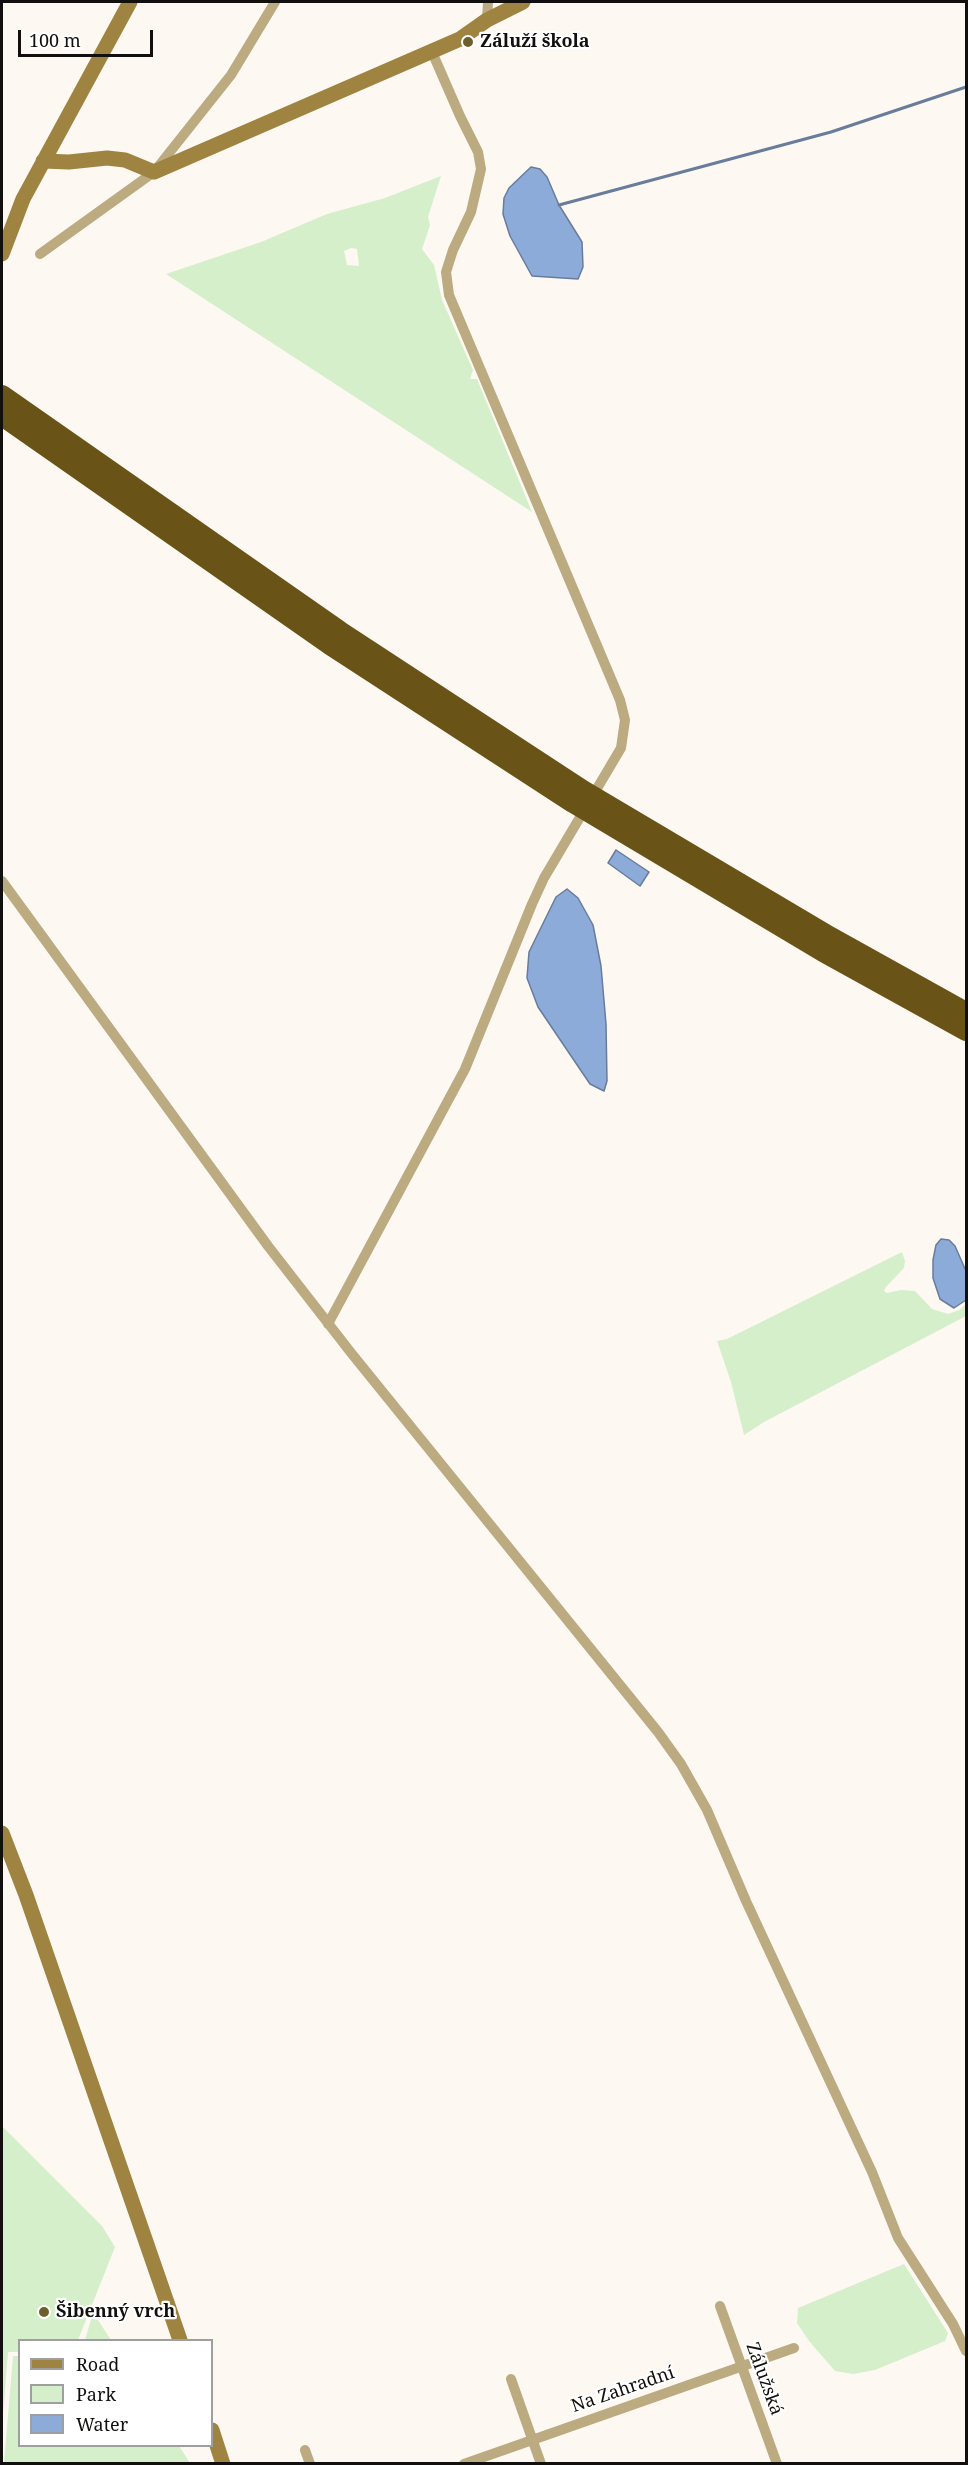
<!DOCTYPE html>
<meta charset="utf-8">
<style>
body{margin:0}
#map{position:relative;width:968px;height:2465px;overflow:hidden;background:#fdf8f2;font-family:"Noto Serif",serif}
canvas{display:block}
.frame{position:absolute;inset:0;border:3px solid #11100e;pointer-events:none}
.legend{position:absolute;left:18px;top:2339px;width:195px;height:108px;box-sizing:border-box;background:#fff;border:2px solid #a09f9f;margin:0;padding:8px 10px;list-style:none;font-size:18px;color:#11100e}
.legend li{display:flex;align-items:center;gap:12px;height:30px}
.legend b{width:30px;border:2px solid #a09f9f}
.scale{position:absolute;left:18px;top:30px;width:135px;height:27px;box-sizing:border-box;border:3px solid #11100e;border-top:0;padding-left:8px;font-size:18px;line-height:21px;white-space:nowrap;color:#11100e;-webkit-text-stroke:4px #fff;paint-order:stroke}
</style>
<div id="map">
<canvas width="968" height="2465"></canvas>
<div class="frame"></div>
<ul class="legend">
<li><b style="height:8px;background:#9f8341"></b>Road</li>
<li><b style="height:16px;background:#d5efcb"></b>Park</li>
<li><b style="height:16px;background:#8dabd9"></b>Water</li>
</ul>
<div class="scale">100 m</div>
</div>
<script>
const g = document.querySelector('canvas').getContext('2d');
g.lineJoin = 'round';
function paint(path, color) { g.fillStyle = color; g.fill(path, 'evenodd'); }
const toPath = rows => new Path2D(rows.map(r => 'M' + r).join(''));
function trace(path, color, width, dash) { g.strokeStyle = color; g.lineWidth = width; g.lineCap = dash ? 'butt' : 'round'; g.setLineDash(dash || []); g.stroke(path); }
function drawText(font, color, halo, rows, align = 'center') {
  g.font = font + ' "Noto Serif",serif'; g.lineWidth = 4.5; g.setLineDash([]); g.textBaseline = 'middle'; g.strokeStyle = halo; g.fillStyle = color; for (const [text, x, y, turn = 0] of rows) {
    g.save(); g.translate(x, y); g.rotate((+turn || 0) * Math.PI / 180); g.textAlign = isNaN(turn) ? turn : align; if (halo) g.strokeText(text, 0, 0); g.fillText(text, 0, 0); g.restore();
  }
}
const green = toPath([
 [441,176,428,217,430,225,422,249,434,265,442,300,473,370,470,379,477,379,532,512,166,274,261,242,327,214,385,198],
 [351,248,357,249,359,266,347,265,344,251],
 [902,1252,905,1261,904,1268,885,1288,884,1291,887,1293,901,1290,915,1291,932,1309,948,1314,959,1310,966,1304,966,1316,764,1422,744,1435,731,1382,717,1341,727,1339],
 [2,2126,102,2226,115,2247,78,2340,20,2340,19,2352,8,2352,2,2427],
 [904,2264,948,2333,945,2341,875,2370,853,2374,835,2371,809,2341,797,2323,798,2308],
 [92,2316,96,2317,111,2340,85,2340],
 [13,2356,19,2356,20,2446,179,2446,190,2463,4,2463]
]);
const water = toPath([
 [531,167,540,169,547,177,559,205,582,242,583,267,578,279,532,276,510,236,503,214,504,198,509,188,531,167],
 [616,850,649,872,640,886,608,863,616,850],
 [567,889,578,898,593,925,601,966,606,1024,607,1081,604,1091,590,1084,538,1007,527,978,529,952,556,897,567,889],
 [941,1239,949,1240,955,1246,966,1271,966,1300,954,1308,940,1299,933,1278,933,1260,936,1245,941,1239]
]);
const stream = toPath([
 [559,205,831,132,966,87]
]);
const street = toPath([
 [487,20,488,2],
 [40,254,154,172,231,75,275,2],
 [2,881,268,1246,352,1354,658,1732,681,1764,707,1810,746,1901,872,2172,898,2238,953,2324,966,2351],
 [328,1324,465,1069,532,904,544,878,621,748,625,720,620,700,449,295,446,272,453,250,471,212,481,169,478,152,460,116,432,52],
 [720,2306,777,2464],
 [511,2379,541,2464],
 [305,2450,310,2464],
 [464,2464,794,2348]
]);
const secondary = toPath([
 [43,161,69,162,107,158,125,160,154,172,460,39,487,20,523,2],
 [2,254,23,199,130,2],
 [2,1833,26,1895,180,2340],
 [212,2430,223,2464]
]);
const highway = toPath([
 [2,395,340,631,583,790,831,937,966,1012],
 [2,416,330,645,573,803,823,952,966,1031]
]);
const markers = [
 [468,42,6,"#6d5f2c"],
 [44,2312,6,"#6d5f2c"]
];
const poiNames = [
 ["Záluží škola",480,42],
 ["Šibenný vrch",56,2312]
];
const streetNames = [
 ["Zálužská",764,2379,70],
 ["Na Zahradní",623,2390,-19]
];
paint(green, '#d5efcb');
paint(water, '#8dabd9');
trace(water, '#687c9c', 1.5);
trace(stream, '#687c9c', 3);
trace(street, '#bcaa80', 10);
trace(secondary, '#9f8341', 15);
trace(highway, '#695317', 20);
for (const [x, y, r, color] of markers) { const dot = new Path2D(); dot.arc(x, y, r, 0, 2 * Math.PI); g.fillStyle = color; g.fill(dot); trace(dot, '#fff', 2); }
drawText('bold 18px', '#11100e', '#fff', poiNames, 'left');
drawText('18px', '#11100e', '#fff', streetNames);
</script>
